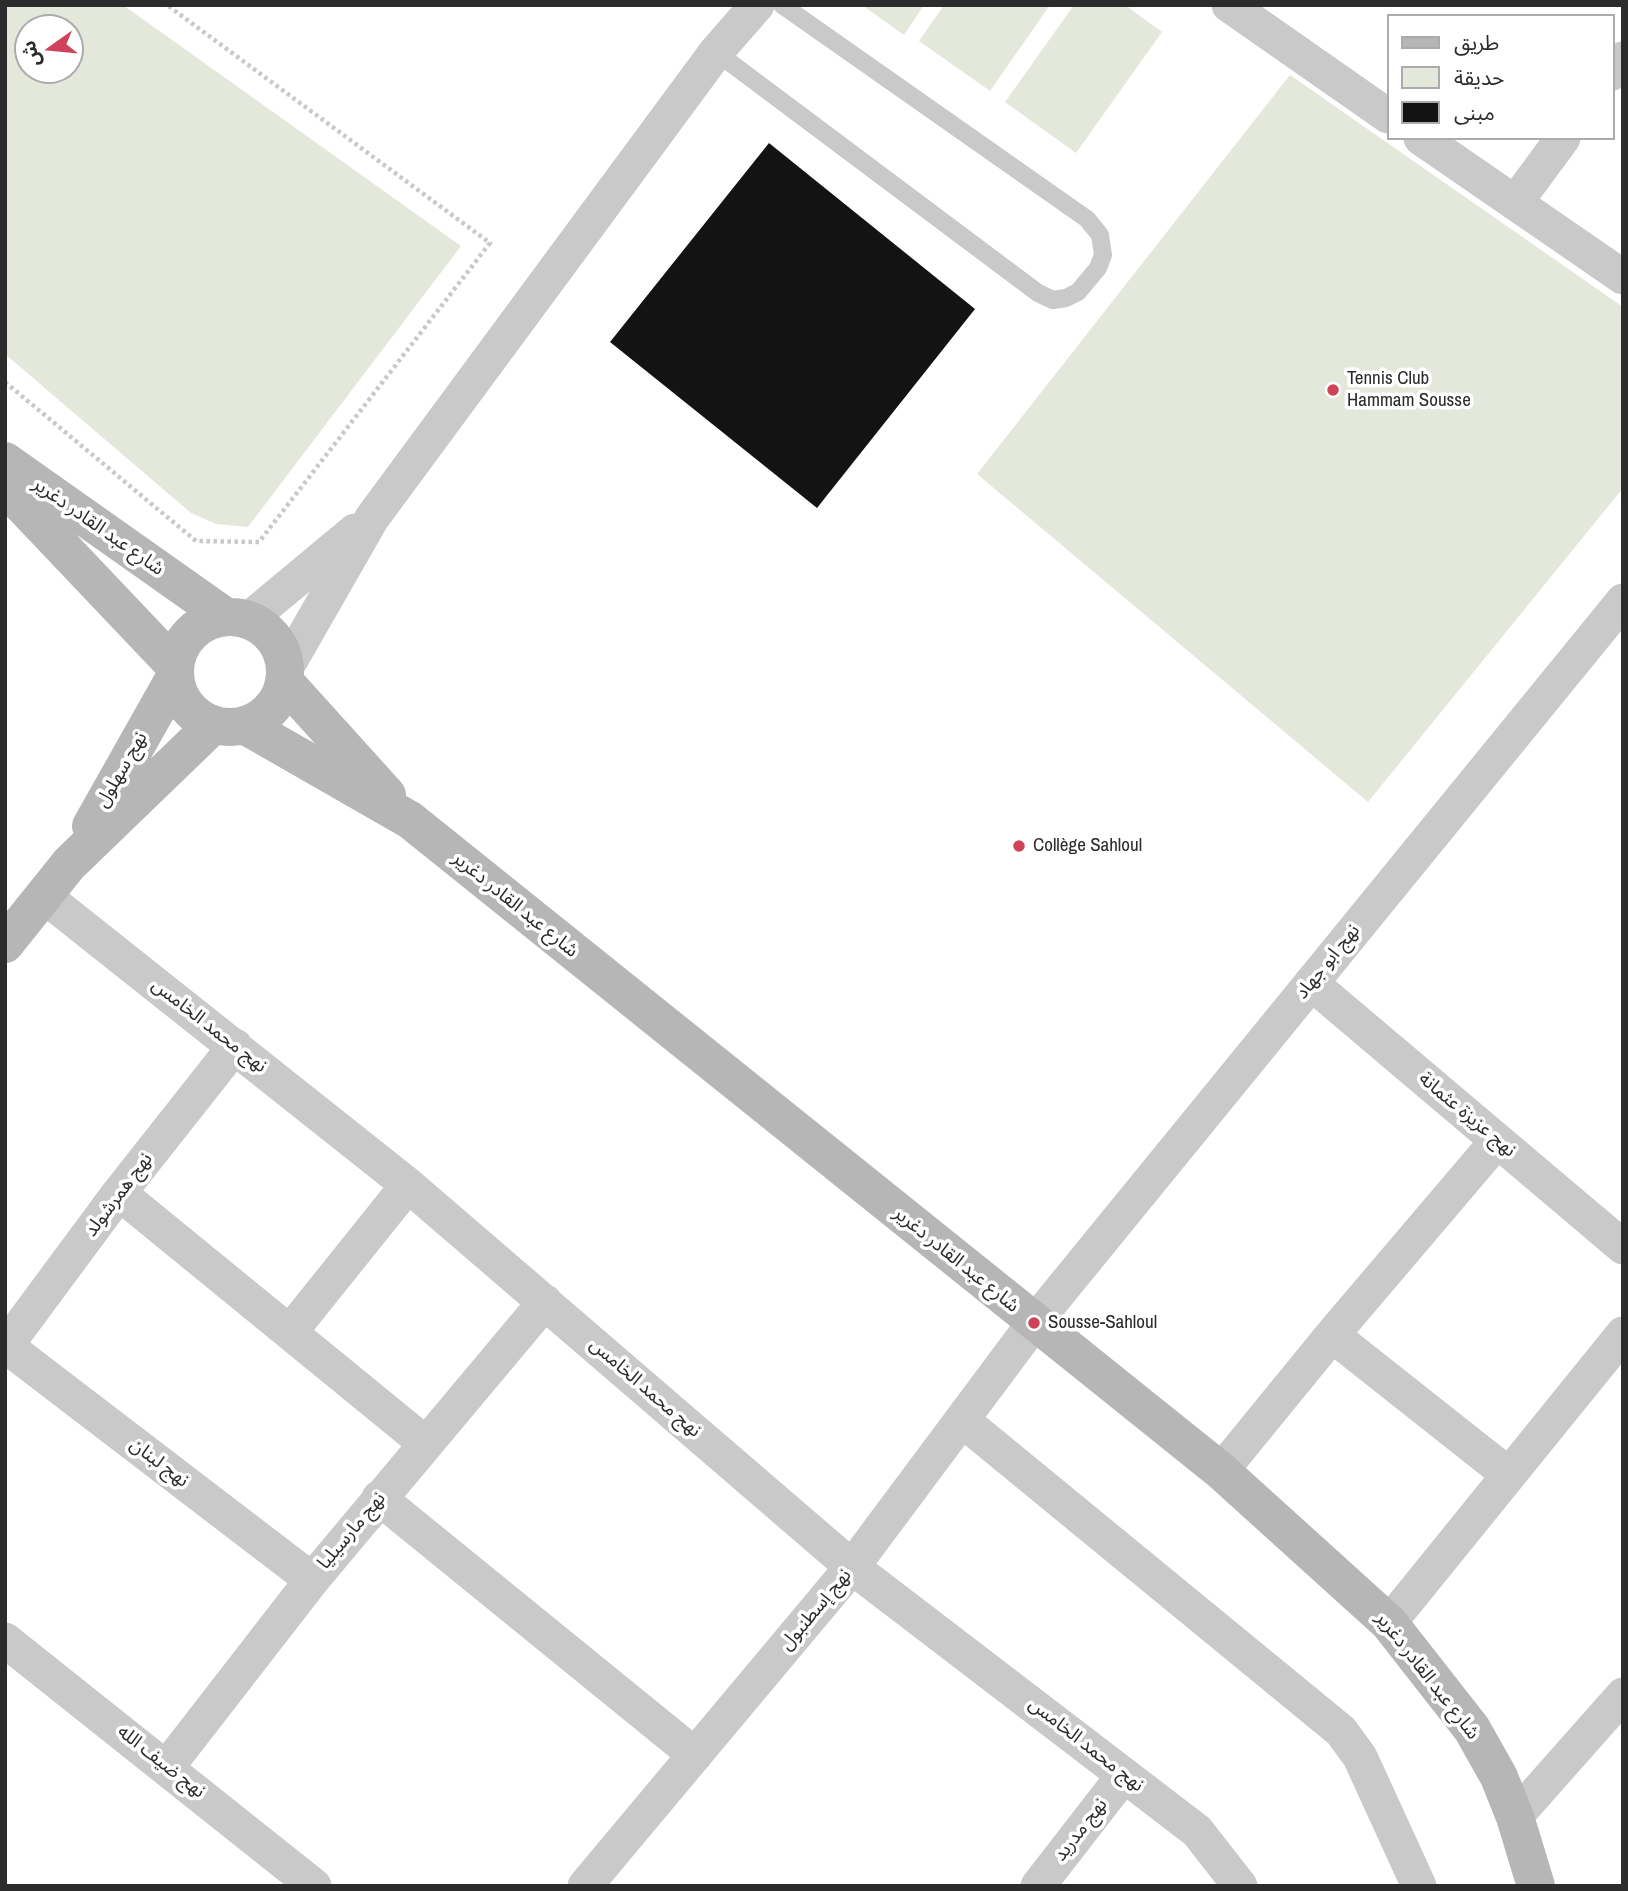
<!DOCTYPE html>
<meta charset="utf-8">
<style>
body{margin:0}
#map{position:relative;width:1628px;height:1891px;overflow:hidden;background:#fff;font-family:"Archivo Narrow","Noto Sans Arabic",sans-serif}
canvas{display:block}
.frame{position:absolute;inset:0;border:7px solid #2c2c2c;pointer-events:none}
.legend{position:absolute;left:1387px;top:14px;width:228px;height:126px;box-sizing:border-box;background:#fff;border:2px solid #ababab;margin:0;padding:9px 12px;list-style:none;font-size:21px;color:#2c2c2c}
.legend li{display:flex;align-items:center;gap:14px;height:35px}
.legend b{width:35px;border:2px solid #ababab}
.north{position:absolute;left:14px;top:14px;width:70px;height:70px;box-sizing:border-box;background:#fff;border:2px solid #ababab;border-radius:50%;rotate:255deg;font-size:19px;font-weight:700;line-height:28px;text-align:center;color:#2c2c2c}
.north::after{content:'';display:block;margin:auto;width:24px;height:32px;background:#ce4357;clip-path:polygon(50% 0,100% 100%,50% 72%,0 100%)}
</style>
<div id="map">
<canvas width="1628" height="1891"></canvas>
<div class="frame"></div>
<ul class="legend">
<li><b style="height:9px;background:#b6b6b6"></b>طريق</li>
<li><b style="height:19px;background:#e3e8db"></b>حديقة</li>
<li><b style="height:19px;background:#131313"></b>مبنى</li>
</ul>
<div class="north">ش</div>
</div>
<script>
const g = document.querySelector('canvas').getContext('2d');
g.lineJoin = 'round';
function paint(path, color) { g.fillStyle = color; g.fill(path, 'evenodd'); }
const toPath = rows => new Path2D(rows.map(r => 'M' + r).join(''));
function trace(path, color, width, dash) { g.strokeStyle = color; g.lineWidth = width; g.lineCap = dash ? 'butt' : 'round'; g.setLineDash(dash || []); g.stroke(path); }
function drawText(font, color, halo, rows, align = 'center') {
  g.font = font + ' "Archivo Narrow","Noto Sans Arabic",sans-serif'; g.lineWidth = 7; g.setLineDash([]); g.textBaseline = 'middle'; g.strokeStyle = halo; g.fillStyle = color; for (const [text, x, y, turn = 0] of rows) {
    g.save(); g.translate(x, y); g.rotate((+turn || 0) * Math.PI / 180); g.textAlign = isNaN(turn) ? turn : align; if (halo) g.strokeText(text, 0, 0); g.fillText(text, 0, 0); g.restore();
  }
}
const green = toPath([
 [5,5,123,5,461,246,248,527,216,524,191,513,5,354],
 [70,28,70,70,28,70,28,28],
 [862,5,924,5,904,35],
 [944,5,1050,5,990,91,919,41],
 [1074,5,1125,5,1162,32,1076,153,1005,102],
 [1290,75,1623,307,1623,488,1368,802,977,474]
]);
const building = toPath([
 [769,143,975,309,817,508,610,342]
]);
const path = toPath([
 [5,382,196,541,259,542,490,243,167,5]
]);
const lane = toPath([
 [716,52,1038,293,1053,300,1066,298,1078,292,1098,268,1103,255,1100,235,1087,219,782,5]
]);
const street = toPath([
 [1229,5,1388,116],
 [1612,73,1623,59],
 [1421,138,1623,277],
 [1515,203,1563,138],
 [248,620,355,531],
 [286,668,372,518,716,52,757,5],
 [44,896,408,1185,852,1567,1197,1831,1240,1886],
 [1311,983,1623,1247],
 [119,1193,425,1443],
 [290,1332,408,1185],
 [1332,1335,1509,1475],
 [6,1346,312,1580],
 [5,1347,119,1193,235,1046],
 [962,1420,1341,1731,1360,1757,1419,1886],
 [1221,1471,1332,1335,1497,1141],
 [379,1498,695,1755],
 [1389,1623,1623,1334],
 [5,1640,314,1886],
 [167,1767,312,1580,545,1302],
 [1515,1817,1623,1695],
 [585,1886,852,1567,1034,1323,1623,601],
 [1038,1886,1124,1775]
]);
const secondary = toPath([
 [5,461,226,617],
 [5,487,175,666],
 '175 672a55 55 0 1 1 110 0a55 55 0 1 1-110 0Z',
 [284,681,387,795],
 [246,726,410,820,1221,1471,1389,1623,1472,1729,1499,1777,1515,1817,1536,1886],
 [91,826,175,677],
 [5,944,69,864,213,725]
]);
const markers = [
 [1333,390,7,"#ce4357"],
 [1019,846,7,"#ce4357"],
 [1034,1323,7,"#ce4357"]
];
const poiNames = [
 ["Tennis Club",1347,379],
 ["Hammam Sousse",1347,401],
 ["Collège Sahloul",1033,846],
 ["Sousse-Sahloul",1048,1323]
];
const streetNames = [
 ["شارع عبد القادر دغرير",98,527,35],
 ["نهج سهلول",122,770,-60],
 ["شارع عبد القادر دغرير",515,905,39],
 ["نهج ابو جهاد",1328,962,-51],
 ["نهج محمد الخامس",209,1026,38],
 ["نهج عزيزة عثمانة",1467,1115,40],
 ["نهج همرشولد",119,1195,-53],
 ["شارع عبد القادر دغرير",956,1260,39],
 ["نهج محمد الخامس",645,1388,41],
 ["نهج لبنان",159,1463,37],
 ["نهج مارسيليا",352,1531,-50],
 ["نهج إسطنبول",816,1610,-50],
 ["شارع عبد القادر دغرير",1427,1676,52],
 ["نهج محمد الخامس",1086,1745,38],
 ["نهج ضيف الله",161,1762,38],
 ["نهج مدريد",1081,1830,-52]
];
paint(green, '#e3e8db');
paint(building, '#131313');
trace(path, '#c9c9c9', 4.5, [3.5, 3.5]);
trace(lane, '#c9c9c9', 18);
trace(street, '#c9c9c9', 35);
trace(secondary, '#b6b6b6', 38);
for (const [x, y, r, color] of markers) { const dot = new Path2D(); dot.arc(x, y, r, 0, 2 * Math.PI); g.fillStyle = color; g.fill(dot); trace(dot, '#fff', 2.5); }
drawText('19px', '#2c2c2c', '#fff', poiNames, 'left');
drawText('19px', '#2c2c2c', '#fff', streetNames);
</script>
